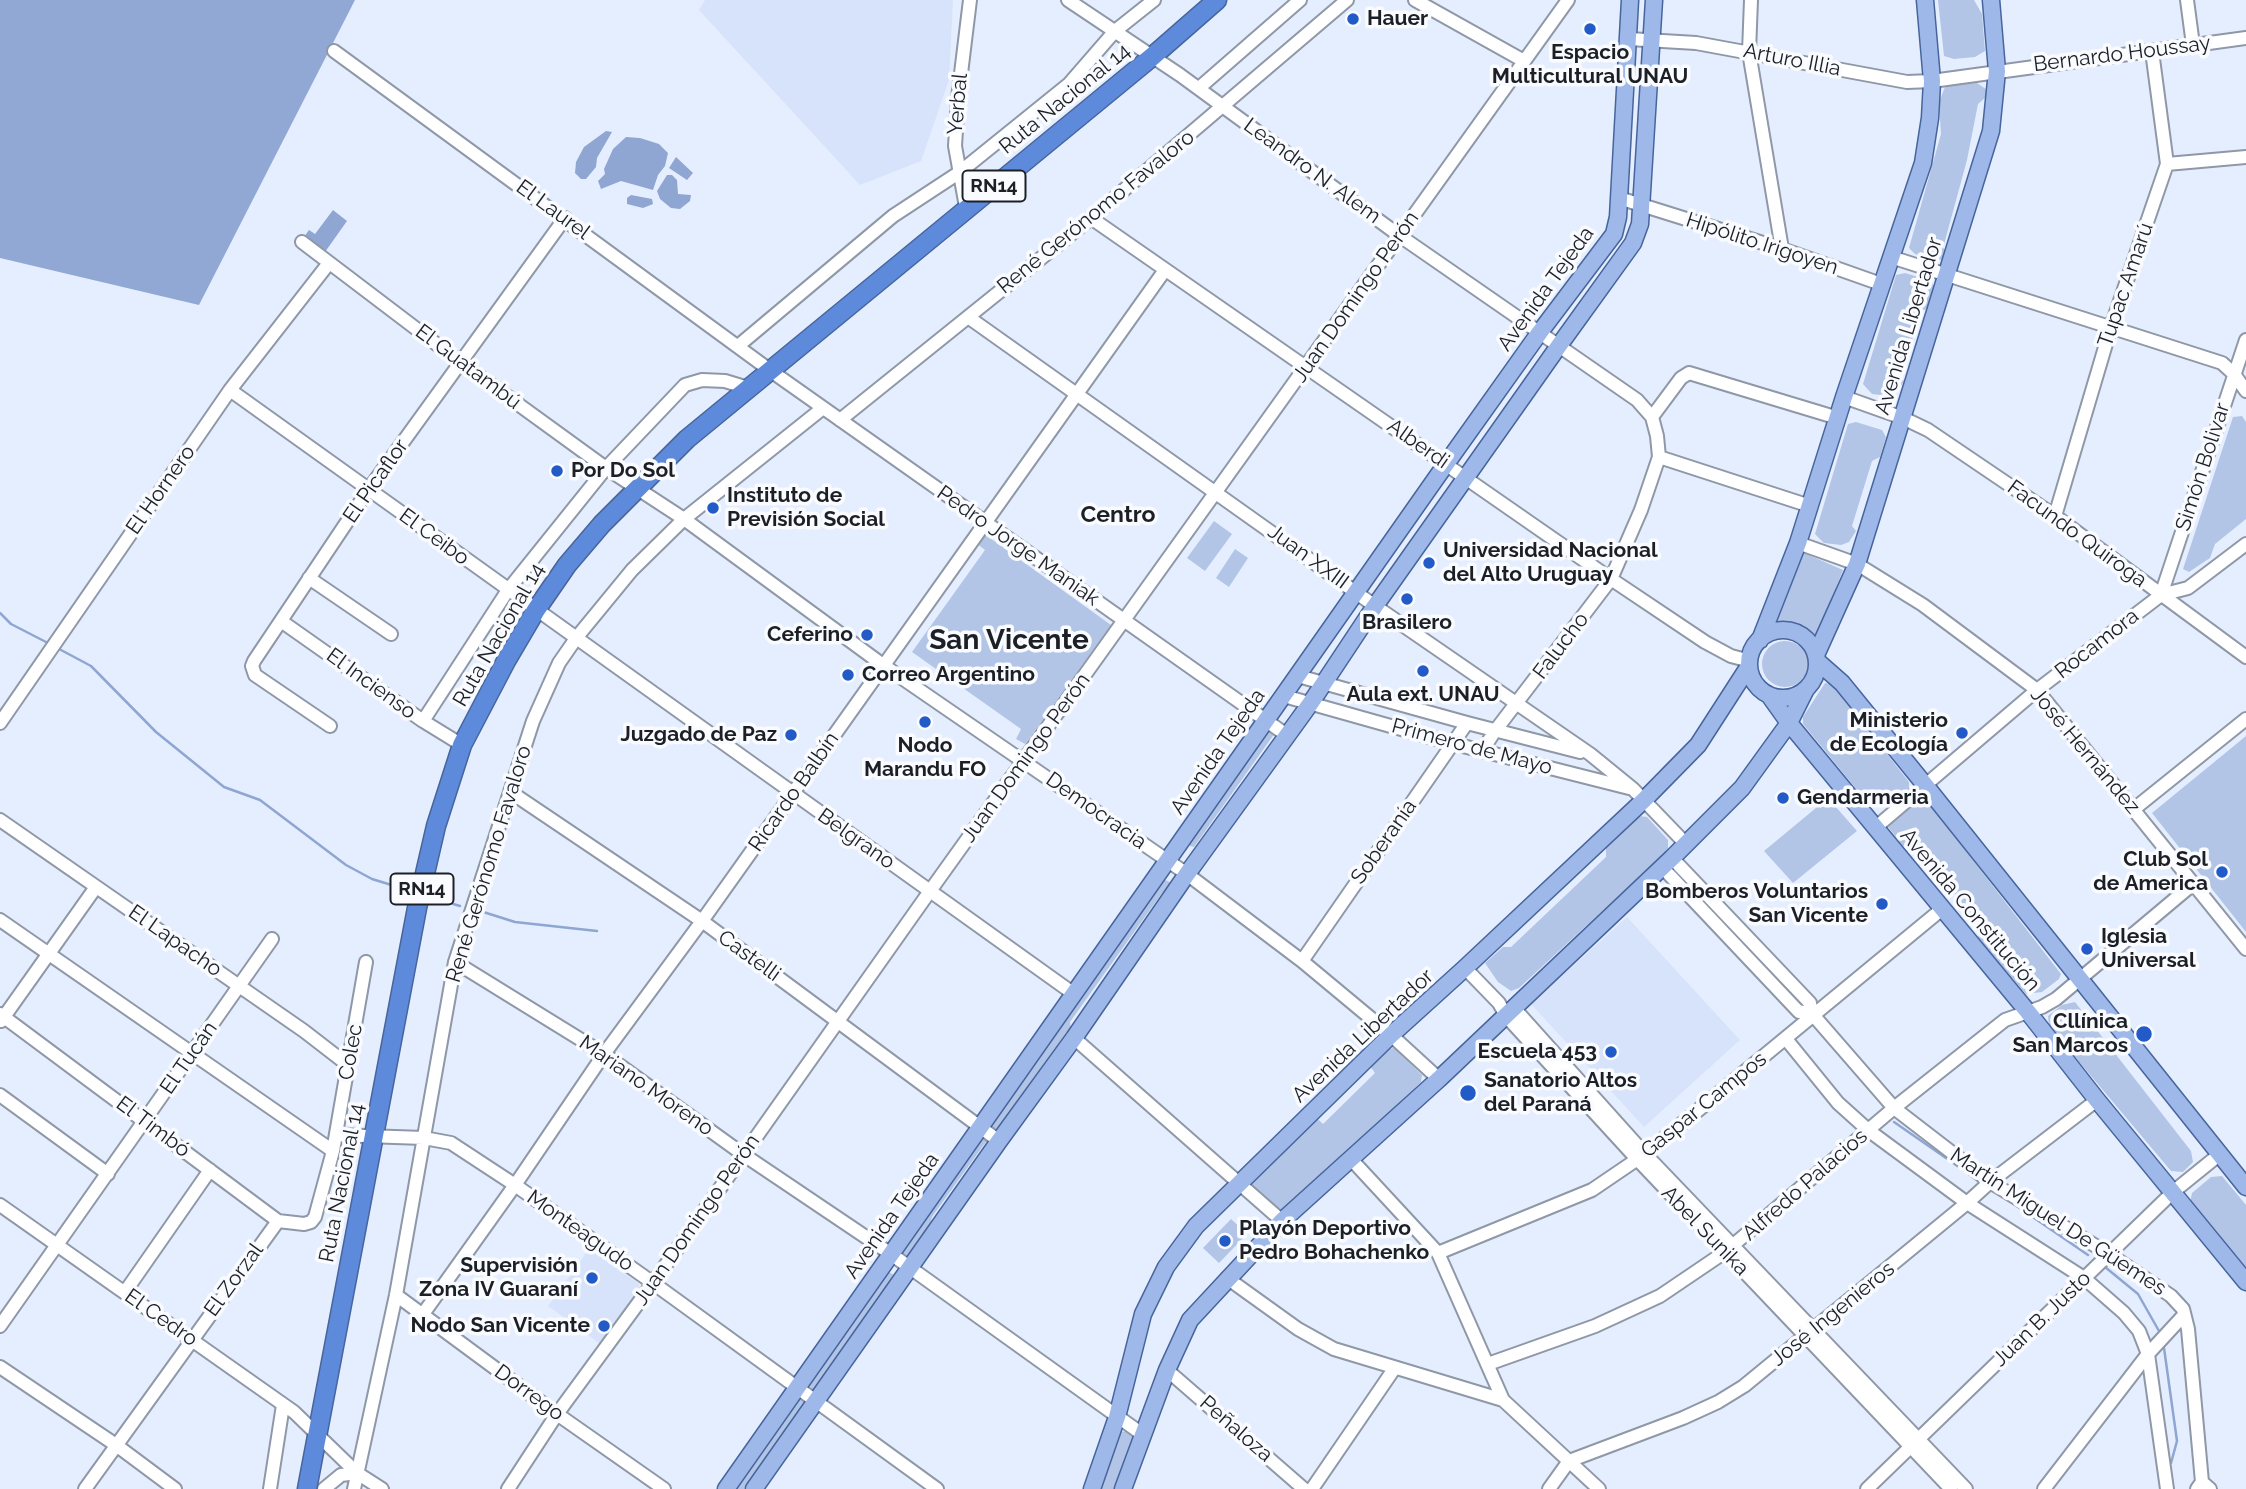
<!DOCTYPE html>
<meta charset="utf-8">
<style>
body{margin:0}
canvas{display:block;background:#e5eeff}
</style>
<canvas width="2246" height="1489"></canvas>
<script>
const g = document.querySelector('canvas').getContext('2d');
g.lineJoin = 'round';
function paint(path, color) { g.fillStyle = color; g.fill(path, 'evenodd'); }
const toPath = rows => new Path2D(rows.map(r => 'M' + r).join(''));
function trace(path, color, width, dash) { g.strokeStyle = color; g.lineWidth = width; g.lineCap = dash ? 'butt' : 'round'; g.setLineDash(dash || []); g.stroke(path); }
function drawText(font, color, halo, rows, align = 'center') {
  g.font = font + ' Raleway,sans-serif'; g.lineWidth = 7; g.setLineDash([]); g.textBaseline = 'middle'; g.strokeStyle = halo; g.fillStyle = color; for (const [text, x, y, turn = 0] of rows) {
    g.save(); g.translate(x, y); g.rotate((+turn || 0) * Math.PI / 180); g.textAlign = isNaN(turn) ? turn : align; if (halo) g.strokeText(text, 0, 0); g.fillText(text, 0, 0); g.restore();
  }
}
const built = toPath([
 [705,0,953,0,949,80,921,161,860,185,699,10],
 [1627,917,1740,1040,1644,1127,1531,1004],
 [589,1249,639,1284,640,1293,603,1346,548,1306]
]);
const green = toPath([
 [1938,0,1974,0,1982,14,1985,51,1975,57,1954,59,1944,56],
 [1977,83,1986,89,1986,97,1978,104,1967,160,1943,248,1948,252,1945,260,1931,259,1915,254,1909,248,1941,134,1939,102,1945,87,1955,84],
 [1905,273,1931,281,1934,287,1929,308,1921,311,1901,376,1904,381,1897,392,1890,396,1872,394,1863,384,1896,275],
 [2242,416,2246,422,2246,519,2215,544,2210,558,2189,572,2183,569,2233,417],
 [1856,422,1882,430,1886,437,1880,457,1872,461,1852,526,1856,531,1849,542,1841,545,1824,543,1815,534,1848,424],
 [1214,521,1232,534,1205,571,1187,558],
 [983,533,1111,625,1025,744,1016,739,1021,729,912,652,985,550,976,543],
 [1235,549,1248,558,1229,587,1216,578],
 [1804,553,1843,570,1816,636,1803,625,1777,622],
 '1762 664a23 23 0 1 1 46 0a23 23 0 1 1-46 0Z',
 [1825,683,1832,684,1909,782,1909,789,1885,807,1871,807,1803,724,1803,717],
 [1272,728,1275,733,1194,847,1190,846,1188,843,1268,730],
 [2246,736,2246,932,2152,813],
 [1924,797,2061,974,2059,979,2042,992,2026,994,1978,938,1980,928,1953,892,1915,847,1903,846,1889,828,1888,824],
 [1828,798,1857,831,1793,883,1764,851],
 [1639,816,1647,817,1668,840,1668,850,1519,988,1511,991,1498,982,1485,963,1503,947,1511,947,1606,857,1606,845],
 [1165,880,1170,882,1170,888,1162,893,1070,1022,1071,1030,997,1128,994,1129,990,1122,1160,882],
 [2075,1002,2191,1151,2193,1162,2183,1172,2171,1171,2049,1026,2048,1016,2062,1005],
 [1394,1048,1422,1075,1421,1082,1284,1212,1278,1212,1252,1188,1252,1183,1317,1118,1323,1124,1375,1073,1369,1065,1386,1049],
 [980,1135,988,1139,932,1217,930,1225,907,1258,902,1256,899,1251],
 [2222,1176,2246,1205,2246,1269,2190,1202,2192,1193,2211,1177],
 [1231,1219,1247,1234,1219,1263,1203,1248],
 [886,1270,894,1275,837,1356,834,1366,817,1391,812,1389,809,1384],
 [798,1397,802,1397,806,1401,744,1489,732,1489],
 [1127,1431,1132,1435,1132,1444,1117,1489,1099,1489,1119,1432]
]);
const forest = toPath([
 [0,0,355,0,199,305,0,258]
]);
const water = toPath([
 [606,131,612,132,597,158,596,167,586,179,581,179,575,173,576,162,584,147],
 [626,137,640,138,659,144,668,153,665,166,658,175,653,190,621,181,601,189,598,181,605,174,604,169,613,149],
 [676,157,693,173,687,180,669,168],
 [667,175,672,175,677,180,678,194,691,195,690,201,680,209,671,208,660,199,657,191],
 [631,195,652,199,653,204,643,208,627,204,627,198],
 [333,210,347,221,325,252,304,237,309,230,315,234]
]);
const stream = toPath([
 [0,613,11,624,46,642],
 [61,650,91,666,156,732,224,787,260,800,346,865,372,879,411,891],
 [430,897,460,906],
 [477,910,515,922,597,931],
 [1894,1122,1969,1174],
 [2008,1200,2088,1255],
 [2105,1267,2138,1294,2159,1331],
 [2164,1348,2177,1441,2171,1463]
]);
const minor = toPath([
 [1068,0,1180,75,1400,236,1637,400,1652,417,1657,436,1659,457,1641,510,1611,579,1495,731,1482,751],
 [1415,0,1524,61],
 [1751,0,1749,52,1782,249],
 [2187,0,2193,45],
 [1629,39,1696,43,1907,82,1932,81,2246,38],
 [334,51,771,371,1288,736],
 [1199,88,1300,0],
 [2167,164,2246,157],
 [1619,198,1782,249,1881,284],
 [966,207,955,146,958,98,970,0],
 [1091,218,1611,579,1705,642,1731,656,1750,661],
 [302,242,460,362,606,468,684,519,883,665,1187,874,1302,961,1391,1035,1439,1079],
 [1891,257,2222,363,2234,374,2246,391],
 [968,317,1375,606,1590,754,1633,789,1686,844],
 [738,346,893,216,960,172,1069,84,1115,31,1154,0],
 [230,390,1074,994],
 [1844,397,1903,418,1928,430,2055,516,2246,657],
 [1652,417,1681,378,1689,373,1838,418],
 [840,420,1091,218,1347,0],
 [1659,457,1810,506],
 [2055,516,2111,327,2167,164,2152,51],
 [1798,543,1857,564,1923,605,2037,690,2246,949],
 [309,578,391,634],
 [2161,595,2246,340],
 [281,621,423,721,462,745],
 [1298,676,1467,723,1580,752],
 [1284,696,1451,743,1629,788],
 [423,721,508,590,606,468,685,385,702,380,725,381,748,388],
 [0,723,230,390,329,263],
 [330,726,255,675,252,666,254,661,369,489,565,218],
 [512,793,702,921,999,1141],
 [2134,809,2246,719],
 [0,820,304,1031,348,1065],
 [1875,828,2037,690,2161,595,2188,588,2246,544],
 [1672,858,1810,1003,1811,1011,1814,1016,1894,1108,1990,1182,2109,1254,2171,1296,2183,1309,2188,1329,2202,1482],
 [1662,867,1799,1012,1811,1011],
 [0,920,333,1151],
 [1302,961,1467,723],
 [455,962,604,1054,744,1155,891,1254,1142,1434],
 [1465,968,1499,1003,1506,1016,1637,1159,1951,1489],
 [1514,1008,1645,1154,1966,1489],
 [0,1014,278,1221,304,1224,311,1222,315,1217,333,1151,366,962],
 [1,1021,96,887],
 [1074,1038,1282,1221],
 [1786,1039,1838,1103,1868,1130,1967,1203,2084,1278,2124,1313,2139,1331,2148,1354,2167,1489],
 [0,1095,108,1174],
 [336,1135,424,1138,451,1143,515,1185,653,1283,937,1489],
 [1351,1159,1438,1253,1503,1400,1599,1489],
 [0,1205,294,1412,357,1473,382,1489],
 [1438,1253,1592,1190,1645,1154,1942,909],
 [1227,1278,1298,1329,1334,1349,1503,1400],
 [125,1292,210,1170],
 [396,1295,557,1414,664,1489],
 [423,1314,515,1185,604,1054,702,921,1165,270],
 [0,1326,272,939],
 [1488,1364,1595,1326,1660,1296,1725,1252,1894,1108,1986,1035,2005,1020,2042,1007,2056,999,2193,884],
 [0,1367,116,1445,175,1489],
 [1167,1370,1304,1489],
 [85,1489,278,1221],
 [270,1489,283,1405],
 [324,1489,341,1475,357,1473],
 [354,1489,396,1295,455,962,533,721,559,663,577,637,632,570,684,519,823,408],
 [508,1489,557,1414,653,1283,930,891,1568,0],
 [1312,1489,1394,1369],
 [1549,1489,1569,1461,1683,1418,1718,1402,1744,1386,1967,1203,1990,1182,2097,1100],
 [1867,1489,2173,1192,2220,1154],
 [2044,1489,2148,1354,2184,1315],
 [2197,1489,2202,1482,2210,1489]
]);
const major = toPath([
 '1749 664a34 34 0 1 1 68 0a34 34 0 1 1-68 0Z',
 [1760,640,1798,543,1844,397,1923,163,1930,118,1932,81,1925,0],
 [1816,655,1857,564,1991,131,1997,71,1991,0],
 [1817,661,1842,683,1925,785,2246,1187],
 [1769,695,1789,723,2028,1012,2097,1100,2246,1282],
 [726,1489,1446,464,1540,332,1614,234,1618,217,1630,0],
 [754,1489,999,1141,1074,1038,1187,874,1310,704,1375,606,1558,347,1633,243,1640,224,1654,0],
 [1092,1489,1117,1417,1143,1314,1166,1267,1196,1226,1391,1035,1465,968,1644,800,1698,745,1749,666],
 [1123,1489,1167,1370,1190,1320,1282,1221,1439,1079,1672,858,1742,788,1789,723,1806,689]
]);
const highway = toPath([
 [307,1489,417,908,436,826,462,745,506,661,536,610,567,565,602,524,687,439,1153,56,1217,0]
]);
const markers = [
 [1353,19,7,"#225bc8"],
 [1590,29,7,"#225bc8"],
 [557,471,7,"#225bc8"],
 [713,508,7,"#225bc8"],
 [1429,563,7,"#225bc8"],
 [1407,599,7,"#225bc8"],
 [867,635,7,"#225bc8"],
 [1423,671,7,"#225bc8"],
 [848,675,7,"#225bc8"],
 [925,722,7,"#225bc8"],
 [1962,733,7,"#225bc8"],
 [791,735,7,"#225bc8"],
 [1783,798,7,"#225bc8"],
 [2222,872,7,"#225bc8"],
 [1882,904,7,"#225bc8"],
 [2087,949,7,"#225bc8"],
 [2144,1034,9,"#225bc8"],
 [1611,1052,7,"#225bc8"],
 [1468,1093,9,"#225bc8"],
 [1225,1241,7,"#225bc8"],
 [592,1278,7,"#225bc8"],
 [604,1326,7,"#225bc8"]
];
const shields = [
 [994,186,63],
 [422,889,63]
];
const shieldNames = [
 ["RN14",994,186],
 ["RN14",422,889]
];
const poiNames = [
 ["Hauer",1367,19],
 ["Espacio",1590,53,"center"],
 ["Multicultural UNAU",1590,77,"center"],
 ["Por Do Sol",571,471],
 ["Instituto de",727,496],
 ["Previsión Social",727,520],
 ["Universidad Nacional",1443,551],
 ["del Alto Uruguay",1443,575],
 ["Brasilero",1407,623,"center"],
 ["Ceferino",853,635,"right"],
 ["Correo Argentino",862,675],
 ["Aula ext. UNAU",1423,695,"center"],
 ["Ministerio",1948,721,"right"],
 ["de Ecología",1948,745,"right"],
 ["Juzgado de Paz",777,735,"right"],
 ["Nodo",925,746,"center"],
 ["Marandu FO",925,770,"center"],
 ["Gendarmeria",1797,798],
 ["Club Sol",2208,860,"right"],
 ["de America",2208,884,"right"],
 ["Bomberos Voluntarios",1868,892,"right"],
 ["San Vicente",1868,916,"right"],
 ["Iglesia",2101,937],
 ["Universal",2101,961],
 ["Cllínica",2128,1022,"right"],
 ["San Marcos",2128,1046,"right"],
 ["Escuela 453",1597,1052,"right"],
 ["Sanatorio Altos",1484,1081],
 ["del Paraná",1484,1105],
 ["Playón Deportivo",1239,1229],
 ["Pedro Bohachenko",1239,1253],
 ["Supervisión",578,1266,"right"],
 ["Zona IV Guaraní",578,1290,"right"],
 ["Nodo San Vicente",590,1326,"right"]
];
const streetNames = [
 ["Bernardo Houssay",2122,54,-7],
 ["Arturo Illia",1792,60,11],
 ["Ruta Nacional 14",1065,99,-39],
 ["Yerbal",958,104,-85],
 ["Leandro N. Alem",1312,171,36],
 ["El Laurel",553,210,36],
 ["René Gerónomo Favaloro",1096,212,-39],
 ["Hipólito Irigoyen",1762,244,18],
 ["Tupac Amarú",2126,285,-71],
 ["Avenida Tejeda",1546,289,-54],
 ["Juan Domingo Perón",1356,297,-55],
 ["Avenida Libertador",1909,326,-73],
 ["El Guatambú",468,367,37],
 ["Alberdi",1418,444,35],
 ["Simón Bolivar",2203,467,-72],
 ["El Picaflor",376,481,-55],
 ["El Hornero",161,490,-55],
 ["Facundo Quiroga",2077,534,36],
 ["El Ceibo",434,537,36],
 ["Pedro Jorge Maniak",1018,546,35],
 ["Juan XXIII",1308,557,36],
 ["Ruta Nacional 14",499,635,-60],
 ["Rocamora",2097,644,-38],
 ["Falucho",1561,646,-53],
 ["El Incienso",371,684,36],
 ["Primero de Mayo",1472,747,15],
 ["José Hernández",2085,751,50],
 ["Avenida Tejeda",1218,752,-55],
 ["Juan Domingo Perón",1026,758,-54],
 ["Ricardo Balbín",794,792,-55],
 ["Democracia",1096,811,35],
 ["Belgrano",856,839,35],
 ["Soberanía",1384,842,-55],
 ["René Gerónomo Favaloro",489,864,-73],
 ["Avenida Constitución",1970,910,50],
 ["El Lapacho",175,941,35],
 ["Castelli",749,956,36],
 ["Avenida Libertador",1363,1036,-43],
 ["Colec",351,1052,-80],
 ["El Tucán",189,1058,-55],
 ["Mariano Moreno",646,1086,35],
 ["Gaspar Campos",1704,1105,-39],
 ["El Timbó",153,1127,37],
 ["Ruta Nacional 14",342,1183,-79],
 ["Alfredo Palacios",1805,1185,-41],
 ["Avenida Tejeda",892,1216,-55],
 ["Juan Domingo Perón",697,1220,-55],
 ["Martín Miguel De Güemes",2058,1222,33],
 ["Monteagudo",580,1231,35],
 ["Abel Sunika",1705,1231,46],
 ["El Zorzal",234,1280,-54],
 ["José Ingenieros",1833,1314,-39],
 ["El Cedro",161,1318,35],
 ["Juan B. Justo",2042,1319,-44],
 ["Dorrego",529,1393,36],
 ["Peñaloza",1236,1429,41]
];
const neighbourhoodNames = [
 ["Centro",1118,515]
];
const districtNames = [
 ["San Vicente",1009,641]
];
paint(built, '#d6e3fb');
paint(green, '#b2c5e7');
paint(forest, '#90a8d3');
paint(water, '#8ea6d1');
trace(stream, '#8ea6d1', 2.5);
trace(minor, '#8f98a7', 16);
trace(major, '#47659c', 19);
trace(highway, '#47659c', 21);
trace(minor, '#fff', 12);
trace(major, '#9eb9e9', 16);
trace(highway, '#5e8adb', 18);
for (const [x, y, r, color] of markers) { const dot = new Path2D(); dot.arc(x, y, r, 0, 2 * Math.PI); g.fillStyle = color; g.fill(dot); trace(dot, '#f9fbfe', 2.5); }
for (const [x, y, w] of shields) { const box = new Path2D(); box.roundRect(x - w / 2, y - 15.5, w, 31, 5); g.fillStyle = '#f9fbfe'; g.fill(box); trace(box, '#1c2026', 2); }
drawText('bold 19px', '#1c2026', null, shieldNames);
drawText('bold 21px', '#1c2026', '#f9fbfe', poiNames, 'left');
drawText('21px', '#1c2026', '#f9fbfe', streetNames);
drawText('bold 23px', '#1c2026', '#f9fbfe', neighbourhoodNames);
drawText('bold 28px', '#1c2026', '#f9fbfe', districtNames);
</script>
